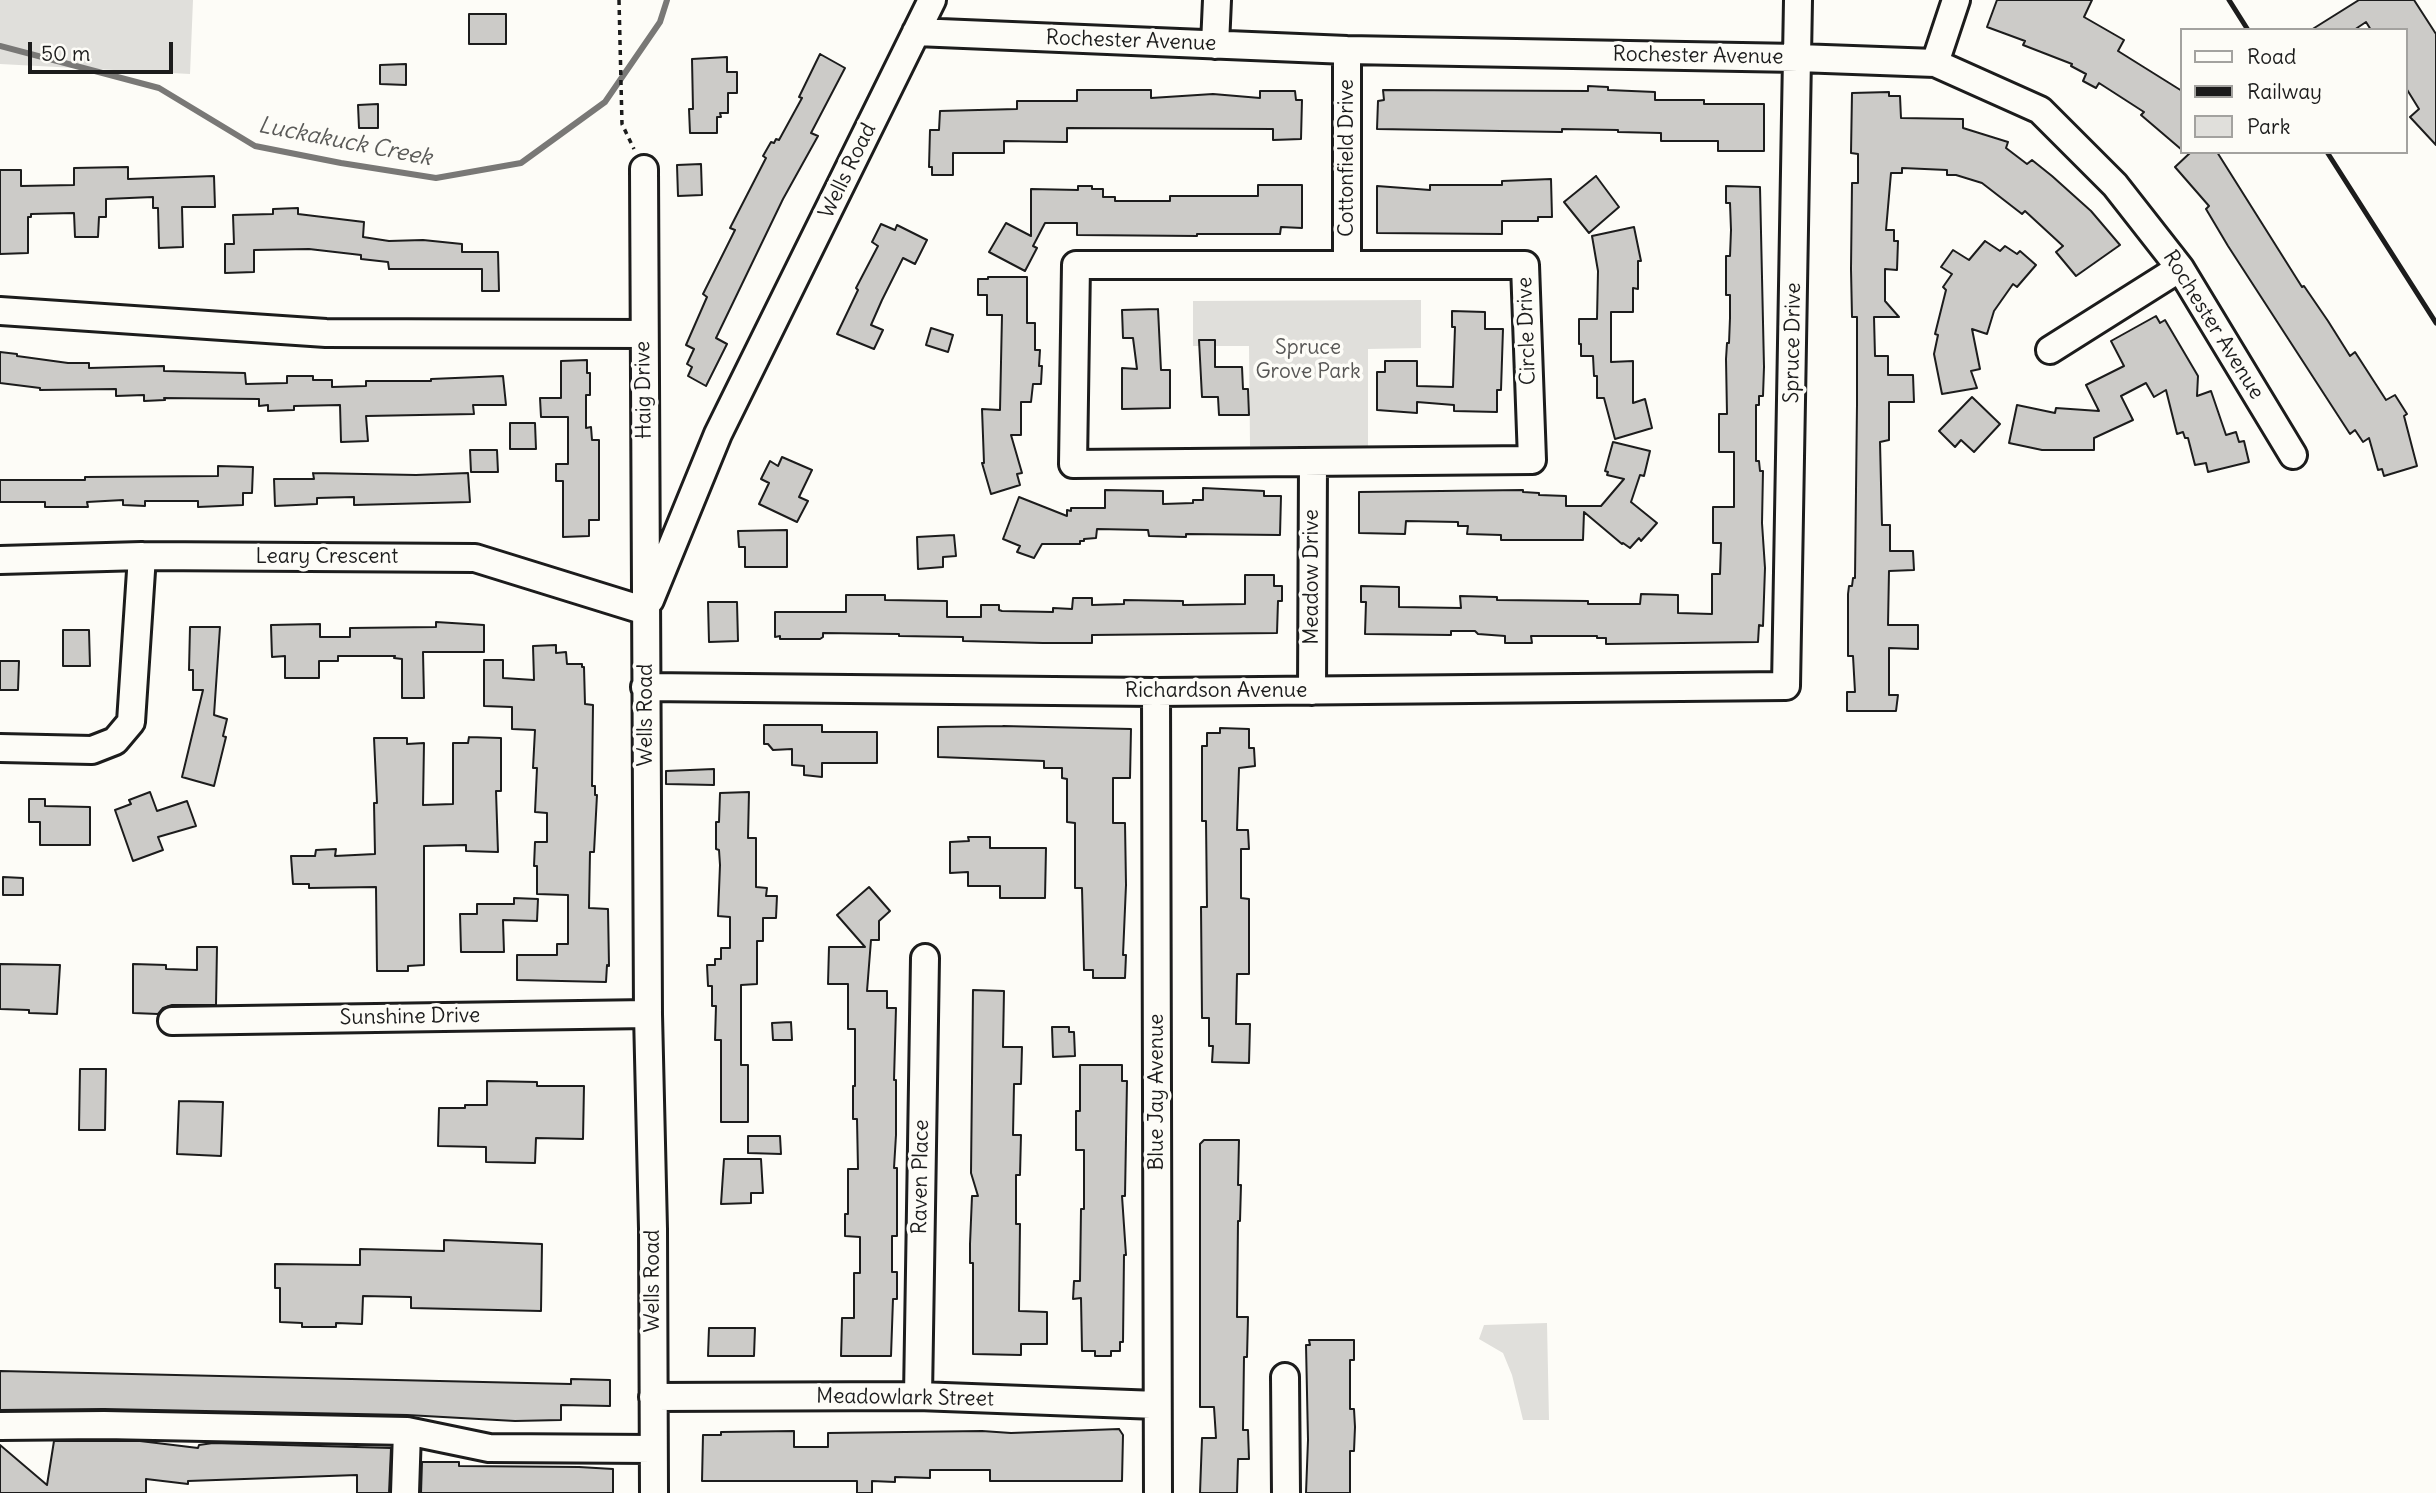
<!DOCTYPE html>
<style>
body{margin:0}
#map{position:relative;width:2436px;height:1493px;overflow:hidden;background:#fdfcf7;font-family:Delius,sans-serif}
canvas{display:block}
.legend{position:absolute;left:2180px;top:28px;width:228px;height:126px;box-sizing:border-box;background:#fdfcf7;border:2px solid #a3a29f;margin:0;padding:9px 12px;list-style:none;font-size:21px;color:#1c1c1c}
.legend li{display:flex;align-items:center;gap:14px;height:35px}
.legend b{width:35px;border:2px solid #a3a29f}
.scale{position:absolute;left:28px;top:42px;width:145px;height:32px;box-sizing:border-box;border:4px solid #1c1c1c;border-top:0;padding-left:9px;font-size:21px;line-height:24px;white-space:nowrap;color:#1c1c1c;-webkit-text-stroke:5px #fdfcf7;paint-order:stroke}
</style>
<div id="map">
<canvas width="2436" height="1493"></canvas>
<ul class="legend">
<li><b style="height:9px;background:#fdfcf7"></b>Road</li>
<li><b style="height:9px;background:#1c1c1c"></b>Railway</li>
<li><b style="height:19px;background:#e0dfdb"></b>Park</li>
</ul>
<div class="scale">50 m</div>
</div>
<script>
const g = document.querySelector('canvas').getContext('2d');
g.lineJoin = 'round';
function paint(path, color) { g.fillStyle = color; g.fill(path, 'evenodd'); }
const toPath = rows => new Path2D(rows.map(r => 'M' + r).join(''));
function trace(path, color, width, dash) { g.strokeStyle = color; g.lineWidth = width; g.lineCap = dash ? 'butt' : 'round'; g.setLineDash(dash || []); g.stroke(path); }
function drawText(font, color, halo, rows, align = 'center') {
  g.font = font + ' Delius,sans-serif'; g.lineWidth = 7; g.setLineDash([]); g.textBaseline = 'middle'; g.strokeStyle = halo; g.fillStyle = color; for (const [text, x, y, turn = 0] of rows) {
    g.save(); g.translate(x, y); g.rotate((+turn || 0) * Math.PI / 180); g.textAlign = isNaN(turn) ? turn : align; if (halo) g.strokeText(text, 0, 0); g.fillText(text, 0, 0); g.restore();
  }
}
const green = toPath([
 [0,0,193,0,190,74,0,64],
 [1421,300,1421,348,1368,349,1368,446,1250,446,1249,346,1193,346,1193,301],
 [1547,1323,1549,1420,1523,1420,1512,1375,1503,1353,1479,1339,1484,1325]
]);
const stream = toPath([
 [0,46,159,88,255,146,341,163,436,178,521,163,605,102,660,22,667,0]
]);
const building = toPath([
 [1997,0,2092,0,2084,17,2124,40,2118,51,2182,91,2182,150,2141,115,2144,112,2099,83,2096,88,2083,81,2086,74,2071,66,2072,64,2023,45,2025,41,1987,27,1997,0],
 [2359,0,2414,0,2436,34,2436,145,2410,117,2419,109,2406,88,2406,30,2371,30,2366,22,2354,30,2311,30,2359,0],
 [469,14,506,14,506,44,469,44,469,14],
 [820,54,845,68,811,133,818,136,783,199,716,338,727,344,706,386,688,376,692,367,687,364,694,349,686,345,707,297,703,294,735,230,730,228,766,158,763,156,771,142,774,143,776,139,779,140,802,98,799,97,820,54],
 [727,57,727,72,737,72,737,93,728,93,728,113,720,113,721,117,717,117,717,133,690,133,689,109,693,109,692,59,727,57],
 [406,64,406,85,380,84,380,65,406,64],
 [1588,86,1608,87,1608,90,1655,92,1655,100,1704,100,1704,104,1764,104,1764,151,1718,151,1718,141,1661,141,1661,133,1618,132,1618,130,1562,129,1562,132,1377,129,1378,101,1384,100,1383,90,1588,91,1588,86],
 [1077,90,1151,90,1151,98,1213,94,1260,98,1260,91,1295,91,1296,100,1302,100,1301,139,1273,140,1273,129,1067,128,1067,142,1004,141,1004,153,953,153,953,175,932,175,932,167,929,167,930,130,939,130,940,111,1017,109,1017,101,1077,101,1077,90],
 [1889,92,1889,96,1900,96,1901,118,1963,119,1963,128,2008,142,2006,148,2027,164,2032,160,2052,176,2091,211,2120,245,2076,276,2056,252,2063,246,2025,211,2022,214,1982,183,1956,175,1947,175,1947,170,1902,168,1902,173,1891,173,1886,230,1894,230,1894,241,1898,241,1897,270,1885,269,1885,301,1899,317,1874,317,1875,356,1888,356,1888,375,1913,375,1914,402,1889,402,1889,440,1880,442,1882,525,1890,525,1890,551,1913,551,1914,570,1889,571,1888,625,1918,625,1918,649,1889,648,1889,695,1898,695,1896,711,1847,711,1847,692,1855,692,1853,656,1848,656,1848,594,1849,586,1852,586,1853,578,1855,578,1857,404,1857,317,1852,317,1851,269,1852,183,1858,183,1858,154,1851,153,1852,93,1889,92],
 [378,104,378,128,359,128,358,105,378,104],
 [2191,152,2217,152,2302,287,2304,286,2328,321,2350,356,2355,352,2386,400,2395,395,2407,414,2404,416,2417,466,2384,476,2382,469,2378,470,2369,438,2363,442,2355,430,2350,434,2228,246,2206,209,2209,206,2175,167,2191,152],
 [701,164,702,195,678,196,677,165,701,164],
 [128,167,128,179,214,176,215,207,182,207,183,247,159,248,158,208,153,208,153,197,106,199,106,217,99,217,98,237,75,237,74,213,31,214,31,217,28,217,28,253,0,254,0,170,21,170,21,186,74,185,74,168,128,167],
 [1596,176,1619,207,1589,233,1564,202,1596,176],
 [1551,179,1552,217,1538,217,1538,221,1502,221,1502,234,1377,233,1377,186,1430,190,1430,185,1502,185,1502,181,1551,179],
 [1258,185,1302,185,1302,228,1281,227,1280,234,1197,234,1197,236,1077,235,1077,223,1045,223,1033,246,1037,248,1025,271,989,252,1006,223,1031,236,1031,189,1078,190,1078,186,1092,186,1092,189,1103,189,1103,197,1115,197,1115,201,1170,201,1170,196,1258,196,1258,185],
 [1726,186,1760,187,1764,367,1763,396,1759,396,1759,405,1756,405,1756,461,1759,461,1760,471,1763,471,1762,523,1765,568,1763,626,1759,625,1758,642,1606,644,1606,638,1597,638,1597,636,1531,636,1532,643,1505,643,1505,636,1478,634,1475,631,1451,631,1451,635,1365,634,1366,602,1361,602,1361,586,1399,587,1399,607,1461,608,1460,596,1497,597,1497,600,1588,601,1588,604,1640,604,1641,594,1678,595,1678,613,1712,614,1712,574,1720,574,1721,543,1713,543,1713,507,1734,507,1734,452,1719,452,1719,414,1727,414,1726,359,1727,343,1729,343,1730,318,1730,295,1726,295,1726,256,1730,256,1731,230,1730,203,1726,203,1726,186],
 [298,208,298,214,364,222,363,237,389,241,423,240,462,244,462,252,498,252,499,291,482,291,482,269,389,269,388,262,361,259,361,255,309,249,254,250,254,272,225,273,225,244,234,244,233,215,273,214,273,209,298,208],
 [881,224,895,230,897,225,927,240,915,264,903,258,882,300,871,325,883,330,874,349,837,334,858,290,856,288,878,246,872,242,881,224],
 [1634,227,1641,261,1638,261,1638,289,1633,288,1633,312,1611,312,1611,362,1633,361,1633,403,1645,399,1652,428,1615,439,1604,398,1597,398,1597,376,1594,376,1593,356,1581,356,1581,344,1579,344,1579,319,1597,319,1598,271,1592,236,1634,227],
 [1985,241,2000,251,2005,246,2017,254,2020,251,2036,265,2017,287,2013,284,1994,311,1987,334,1972,329,1980,369,1971,371,1977,388,1942,394,1934,354,1938,335,1935,334,1946,290,1943,287,1952,274,1941,267,1953,250,1969,260,1985,241],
 [988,277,1027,277,1027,323,1035,323,1035,350,1040,350,1039,366,1042,366,1041,384,1033,384,1031,402,1021,402,1021,435,1011,435,1022,473,1017,474,1020,485,991,494,982,463,984,463,982,409,1000,410,1002,315,987,315,987,295,978,295,978,279,988,279,988,277],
 [1158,309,1161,370,1170,370,1170,408,1122,409,1122,368,1137,369,1133,338,1123,338,1122,310,1158,309],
 [1452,311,1485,312,1485,329,1503,329,1501,390,1497,390,1497,412,1454,411,1454,405,1417,402,1417,413,1377,410,1377,372,1385,372,1385,361,1417,361,1417,386,1453,387,1455,327,1452,327,1452,311],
 [2156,316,2160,323,2165,320,2198,376,2197,396,2211,391,2226,435,2236,432,2239,442,2244,441,2249,462,2208,472,2206,463,2195,465,2188,438,2185,438,2183,432,2177,434,2166,390,2154,397,2146,383,2121,396,2133,420,2094,438,2094,450,2042,450,2009,443,2017,405,2055,413,2056,408,2099,411,2086,385,2124,366,2111,341,2156,316],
 [931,328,953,335,948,352,926,345,931,328],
 [1199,340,1215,340,1215,367,1242,367,1243,389,1248,389,1249,415,1219,415,1218,397,1202,397,1199,340],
 [0,352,17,354,17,356,68,363,89,363,89,368,164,366,164,371,245,373,246,384,287,383,287,376,313,376,313,380,332,380,332,387,366,386,366,381,431,381,431,379,503,376,506,405,473,405,474,414,366,416,368,441,341,442,340,405,294,406,294,410,268,411,268,405,259,406,259,399,164,398,165,400,144,401,144,395,116,396,116,389,40,390,40,388,0,383,0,352],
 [587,360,587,373,590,373,590,395,586,395,586,428,591,427,592,440,599,440,599,520,589,520,589,536,563,537,563,481,556,481,556,464,568,464,568,417,541,417,540,398,561,398,561,361,587,360],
 [1972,397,2000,424,1974,452,1961,440,1955,447,1939,431,1972,397],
 [510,423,535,423,536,449,510,449,510,423],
 [1613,442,1650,451,1644,476,1640,475,1631,502,1657,523,1641,541,1639,538,1630,548,1623,543,1622,544,1584,512,1583,540,1501,540,1501,535,1467,534,1468,526,1458,526,1458,522,1406,521,1405,534,1359,533,1359,492,1523,490,1523,492,1539,493,1539,495,1566,496,1566,506,1601,506,1624,479,1607,475,1608,472,1605,471,1613,442],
 [470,450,497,450,498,472,471,472,470,450],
 [782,457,812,470,799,497,808,501,797,522,759,504,769,483,761,479,770,461,778,466,782,457],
 [218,466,253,467,252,493,243,493,243,505,198,507,198,501,145,501,145,506,123,505,123,500,87,502,88,507,45,507,45,502,0,502,0,480,85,480,85,477,218,476,218,466],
 [313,473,416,475,468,473,470,502,354,505,354,497,317,498,317,504,275,506,274,479,314,479,313,473],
 [1203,488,1264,491,1264,496,1281,496,1280,535,1186,534,1186,537,1149,536,1148,530,1097,529,1096,538,1084,539,1084,541,1080,541,1080,544,1042,544,1034,558,1017,552,1020,546,1003,539,1019,497,1067,516,1067,510,1071,511,1071,508,1105,508,1105,490,1163,491,1163,504,1193,503,1193,500,1203,500,1203,488],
 [787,530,787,567,745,567,745,547,739,547,738,531,787,530],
 [954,535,956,556,943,557,943,567,918,569,917,537,954,535],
 [1245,575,1274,575,1274,586,1282,586,1282,601,1278,601,1277,633,1092,635,1092,643,1043,643,963,641,963,637,899,636,899,634,823,633,823,637,820,639,780,639,780,636,775,637,775,612,846,612,846,595,885,595,885,600,947,601,947,617,981,617,981,605,999,605,999,610,1002,611,1053,612,1053,608,1072,609,1073,598,1092,598,1092,605,1124,604,1124,600,1183,601,1183,605,1245,604,1245,575],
 [708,602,737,602,738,641,709,642,708,602],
 [436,622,484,625,484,652,423,652,424,698,402,698,402,659,394,658,395,656,338,656,338,661,319,661,319,678,285,678,285,656,272,657,271,625,320,624,320,637,350,637,350,628,436,627,436,622],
 [190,627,220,627,214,715,227,719,223,736,226,737,214,786,182,777,203,690,193,690,193,670,189,670,190,627],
 [63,630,89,630,90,666,63,666,63,630],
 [556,645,556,653,566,652,567,664,582,664,582,667,584,667,585,704,593,705,592,786,595,786,595,795,597,795,594,852,590,852,589,908,608,909,609,966,607,965,606,982,517,980,517,955,557,955,557,944,568,944,568,895,537,894,537,866,534,866,535,842,547,842,547,813,535,812,537,768,533,768,535,730,512,729,512,707,484,706,484,660,503,660,503,678,534,680,533,646,556,645],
 [0,661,19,661,18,690,0,690,0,661],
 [764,725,822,725,822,732,877,732,877,763,822,763,822,777,804,775,804,766,792,765,792,749,773,750,768,744,764,744,764,725],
 [1003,726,1131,729,1130,778,1113,778,1113,823,1125,823,1126,885,1123,955,1126,955,1125,978,1093,978,1093,970,1084,970,1082,888,1075,888,1075,823,1067,822,1067,779,1062,778,1062,768,1044,768,1044,761,938,757,938,727,1003,726],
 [1220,728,1249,729,1249,748,1254,748,1255,766,1239,768,1237,830,1248,830,1249,849,1241,849,1241,898,1249,899,1249,974,1237,974,1236,1024,1250,1024,1249,1063,1212,1062,1213,1046,1209,1046,1209,1018,1202,1018,1201,907,1207,907,1206,821,1202,821,1202,746,1207,746,1207,733,1220,733,1220,728],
 [469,737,501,738,501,791,496,791,498,852,466,851,466,845,424,846,424,965,408,966,408,971,377,971,376,887,309,888,309,884,293,884,291,856,315,856,316,850,336,849,335,856,375,854,374,803,377,803,374,738,407,738,407,744,424,743,423,805,453,804,453,743,468,743,469,737],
 [714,769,714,785,666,784,666,771,714,769],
 [150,792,157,811,187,801,196,826,158,837,163,850,133,861,115,810,131,804,129,800,150,792],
 [749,792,748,838,756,838,756,887,767,888,766,896,777,896,776,918,763,918,763,941,757,941,757,984,741,985,741,1065,748,1065,748,1122,721,1122,721,1040,715,1040,716,1006,712,1006,712,986,708,986,707,965,715,965,715,959,721,959,721,948,730,948,730,917,718,916,720,865,719,850,716,849,716,822,719,822,720,793,749,792],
 [29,799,45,799,45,806,90,807,90,845,40,845,40,822,29,822,29,799],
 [968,837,990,837,990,848,1046,848,1045,898,1000,898,1000,886,968,886,968,872,950,873,950,842,969,841,968,837],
 [3,877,23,878,23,895,3,895,3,877],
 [869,887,890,911,879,921,879,940,871,940,867,991,887,991,887,1008,896,1008,894,1080,896,1080,896,1135,894,1168,897,1168,897,1236,892,1236,892,1272,897,1272,897,1299,893,1299,891,1356,841,1356,842,1318,854,1318,854,1273,860,1273,860,1237,845,1236,845,1214,848,1214,848,1169,858,1169,857,1119,853,1119,853,1086,855,1086,855,1029,848,1029,848,984,828,984,829,947,865,947,837,915,869,887],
 [514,898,538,899,537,921,503,920,504,952,461,952,460,914,477,914,477,904,514,904,514,898],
 [197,947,217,947,216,1005,172,1005,163,1008,158,1014,133,1013,133,964,166,965,166,969,197,970,197,947],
 [0,964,60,965,57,1014,29,1013,29,1010,0,1009,0,964],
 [973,990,1004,991,1003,1047,1022,1047,1021,1084,1014,1084,1013,1135,1021,1135,1020,1175,1016,1175,1016,1224,1020,1224,1019,1311,1047,1312,1047,1344,1021,1344,1021,1355,973,1354,973,1263,970,1263,970,1244,972,1196,978,1196,971,1173,973,990],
 [791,1022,792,1040,773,1040,772,1023,791,1022],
 [1052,1027,1069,1027,1069,1032,1074,1032,1075,1056,1053,1057,1052,1027],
 [1080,1065,1122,1065,1122,1081,1127,1081,1125,1196,1122,1196,1126,1255,1124,1255,1123,1342,1120,1342,1120,1351,1111,1351,1111,1356,1095,1356,1095,1351,1082,1351,1081,1298,1073,1299,1074,1281,1080,1281,1081,1209,1084,1209,1084,1150,1076,1150,1076,1111,1080,1111,1080,1065],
 [80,1069,106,1069,105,1130,79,1130,80,1069],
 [487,1081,537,1082,537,1086,584,1086,583,1139,536,1138,535,1163,486,1162,486,1147,438,1146,439,1108,465,1108,465,1105,487,1105,487,1081],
 [179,1101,223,1102,221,1156,177,1154,179,1101],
 [748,1136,780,1136,781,1154,748,1153,748,1136],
 [1204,1140,1239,1140,1238,1185,1241,1185,1240,1221,1238,1221,1237,1317,1248,1317,1247,1357,1244,1357,1243,1430,1248,1430,1249,1459,1238,1459,1237,1493,1200,1493,1202,1438,1216,1438,1214,1407,1200,1407,1200,1144,1204,1140],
 [724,1159,761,1159,763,1193,751,1193,751,1203,721,1204,724,1159],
 [444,1240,542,1244,541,1311,411,1308,411,1297,363,1296,362,1324,336,1323,336,1327,302,1327,302,1323,280,1322,280,1288,275,1288,275,1264,360,1265,360,1249,444,1251,444,1240],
 [709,1328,755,1328,754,1356,708,1356,709,1328],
 [1309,1340,1354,1340,1354,1360,1350,1360,1350,1409,1354,1409,1355,1427,1354,1451,1350,1451,1350,1493,1306,1493,1308,1440,1306,1345,1310,1345,1309,1340],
 [0,1371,571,1384,571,1379,610,1380,610,1406,561,1405,561,1420,515,1421,407,1415,104,1409,0,1410,0,1371],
 [1119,1429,1123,1435,1122,1481,990,1481,990,1470,930,1470,930,1478,895,1477,895,1482,872,1481,872,1493,857,1493,857,1481,702,1481,703,1435,721,1435,721,1432,794,1431,794,1447,828,1447,828,1433,982,1431,1011,1433,1119,1429],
 [54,1441,140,1441,198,1448,199,1445,213,1443,391,1448,389,1493,357,1493,357,1475,188,1481,188,1484,146,1479,146,1493,0,1493,0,1445,47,1485,54,1441],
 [422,1462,459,1462,459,1466,579,1467,613,1469,613,1493,421,1493,422,1462]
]);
const path = toPath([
 [619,0,622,124,634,149]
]);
const minor = toPath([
 [916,32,1347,50,1798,58,1935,63,2040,110,2115,185,2180,268,2293,455],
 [1215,45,1217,0],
 [1347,50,1347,265],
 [1935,63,1956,0],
 [644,169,648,1014,653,1229,654,1493],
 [1076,265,1525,265,1532,460,1073,464,1076,265],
 [0,311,326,333,643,334],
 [2050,350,2180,268],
 [0,560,142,556,475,558,646,611],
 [650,600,718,434,932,0],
 [645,687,1156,692,1786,686,1798,0],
 [1312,691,1313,463],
 [1156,692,1158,1493],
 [0,748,92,750,115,741,131,722,142,556],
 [172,1021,648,1014],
 [1285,1377,1286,1493],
 [918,1396,925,958],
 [653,1397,918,1396,1157,1405],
 [0,1426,104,1425,407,1431,489,1448,653,1449],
 [405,1493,407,1431]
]);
const rail = toPath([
 [2229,0,2248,30],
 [2327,152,2436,323]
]);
const streetNames = [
 ["Rochester Avenue",1131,41,2],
 ["Rochester Avenue",1698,56,1],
 ["Cottonfield Drive",1347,158,-90],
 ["Wells Road",848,171,-64],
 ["Rochester Avenue",2213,325,58],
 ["Circle Drive",1527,331,-92],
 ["Spruce Drive",1793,343,-89],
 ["Haig Drive",644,390,-91],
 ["Leary Crescent",327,557],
 ["Meadow Drive",1312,577,-90],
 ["Richardson Avenue",1216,691],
 ["Wells Road",646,715,-90],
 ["Sunshine Drive",410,1017,-1],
 ["Blue Jay Avenue",1157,1092,-90],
 ["Raven Place",921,1177,-89],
 ["Wells Road",653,1281,-90],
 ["Meadowlark Street",905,1398,1]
];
const parkNames = [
 ["Spruce",1308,348],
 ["Grove Park",1308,372]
];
const waterNames = [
 ["Luckakuck Creek",345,142,11]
];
paint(green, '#e0dfdb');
trace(stream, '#797876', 6);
paint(building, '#cccbc8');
trace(building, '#1c1c1c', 2);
trace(minor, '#1c1c1c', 32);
trace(path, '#1c1c1c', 3.5, [5, 5]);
trace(minor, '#fdfcf7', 26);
trace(rail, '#1c1c1c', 5);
drawText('21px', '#1c1c1c', '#fdfcf7', streetNames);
drawText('21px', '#575655', '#fdfcf7', parkNames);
drawText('italic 23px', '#5a5a58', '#fdfcf7', waterNames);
</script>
